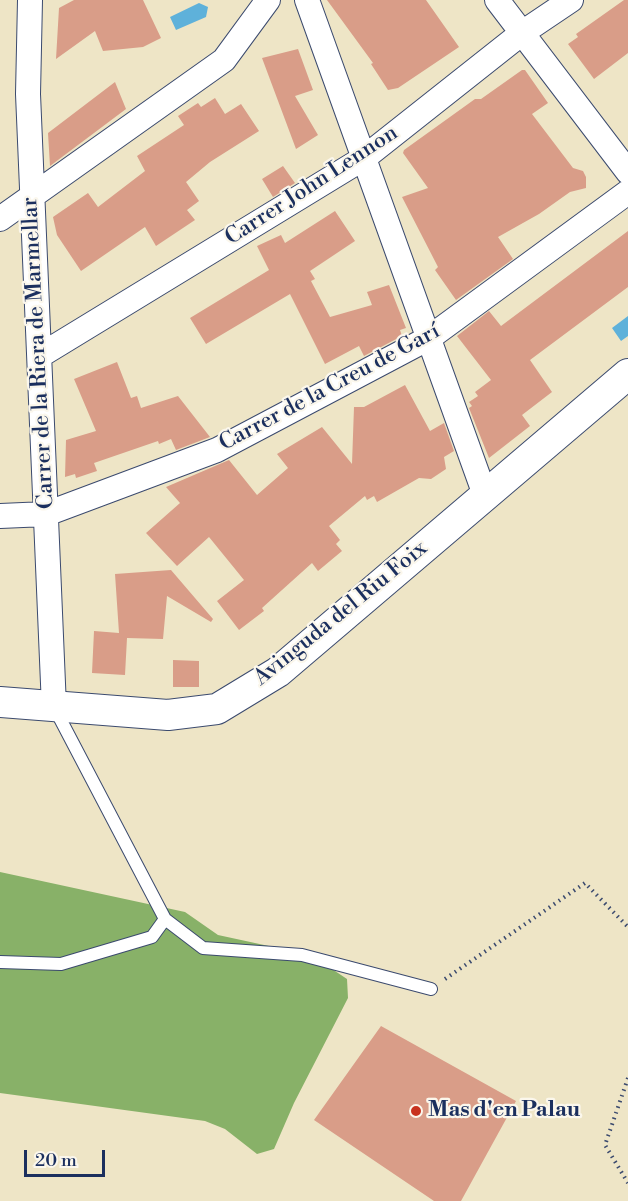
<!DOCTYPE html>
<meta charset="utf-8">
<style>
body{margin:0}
#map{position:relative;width:628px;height:1201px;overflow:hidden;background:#eee5c6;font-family:"Libre Bodoni",serif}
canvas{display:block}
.scale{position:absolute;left:24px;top:1150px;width:81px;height:27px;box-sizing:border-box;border:3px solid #1b2f5e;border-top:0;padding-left:8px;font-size:18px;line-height:21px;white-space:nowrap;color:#1b2f5e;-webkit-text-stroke:4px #fbf7ec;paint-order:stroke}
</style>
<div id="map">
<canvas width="628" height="1201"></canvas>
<div class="scale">20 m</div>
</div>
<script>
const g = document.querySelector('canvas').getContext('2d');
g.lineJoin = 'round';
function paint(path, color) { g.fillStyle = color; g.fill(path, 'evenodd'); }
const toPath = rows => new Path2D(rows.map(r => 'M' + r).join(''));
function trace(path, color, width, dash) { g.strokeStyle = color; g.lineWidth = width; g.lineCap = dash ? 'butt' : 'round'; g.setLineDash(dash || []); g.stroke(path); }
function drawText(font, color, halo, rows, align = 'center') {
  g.font = font + ' "Libre Bodoni",serif'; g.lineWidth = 4.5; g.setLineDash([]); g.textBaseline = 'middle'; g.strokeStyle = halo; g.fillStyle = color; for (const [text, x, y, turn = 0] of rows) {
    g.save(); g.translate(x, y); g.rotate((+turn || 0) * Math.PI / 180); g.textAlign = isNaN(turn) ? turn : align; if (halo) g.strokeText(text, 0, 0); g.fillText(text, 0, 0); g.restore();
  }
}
const forest = toPath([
 [0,872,185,912,218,935,278,948,332,969,347,979,348,998,294,1103,274,1149,257,1154,225,1129,205,1121,0,1093]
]);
const water = toPath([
 [199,3,208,7,206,17,176,30,170,17],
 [628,316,628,336,621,341,612,328]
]);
const building = toPath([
 [74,0,143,0,161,38,143,47,103,51,95,31,56,59,59,8],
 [327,0,426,0,459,47,398,88,388,90,371,64,373,63],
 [624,0,628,0,628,53,594,79,568,44,578,37,576,34],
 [298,49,313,90,295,96,318,135,296,149,262,58],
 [522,70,525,70,548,103,532,114,573,168,583,171,586,177,586,188,570,192,539,214,498,237,513,259,456,300,435,270,438,267,402,197,428,188,403,153,404,150,475,99,481,99],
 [115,82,126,109,50,166,48,133],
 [215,98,225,114,241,104,259,131,210,162,186,182,199,201,187,210,195,220,156,246,145,227,81,271,57,235,53,217,88,193,98,207,145,171,137,156,184,125,178,116,198,103,201,107],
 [283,166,295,183,273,197,262,179],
 [335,211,355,241,310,271,315,279,311,281,330,317,372,305,367,292,389,285,406,328,400,330,402,336,364,356,359,346,325,364,290,294,206,344,190,318,269,270,257,246,281,235,285,243],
 [628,231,628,287,530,360,552,392,522,415,530,426,489,458,469,408,472,406,469,402,478,396,475,392,491,380,457,336,489,311,501,326],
 [117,362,131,398,137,396,141,408,178,396,210,437,176,450,171,439,159,444,158,441,94,463,97,471,76,478,75,474,65,477,66,440,96,431,74,379],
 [405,385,430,431,444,423,454,451,444,457,446,469,431,479,419,478,377,502,374,496,367,500,365,496,329,526,340,540,336,544,342,551,318,571,312,563,262,608,264,611,239,630,217,601,244,580,209,537,177,566,146,533,180,503,166,487,229,460,257,495,288,468,277,454,322,427,352,464,354,407,364,407],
 [171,570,213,619,211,622,167,596,163,639,127,638,125,675,92,673,94,631,119,633,115,574],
 [173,660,199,661,199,687,173,687],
 [381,1026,516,1101,461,1201,434,1201,314,1120]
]);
const path = toPath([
 [445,979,585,883,628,927],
 [628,1078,605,1145,628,1183]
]);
const service = toPath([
 [55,709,165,919,203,948,302,955,431,989],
 [0,962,61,964,152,937,165,919]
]);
const minor = toPath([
 [30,0,28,94,54,707],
 [307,0,485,495],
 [497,0,628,172],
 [0,219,224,60,268,0],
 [41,355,364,158,522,33,571,0],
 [0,516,46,514,217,450,429,338,628,192]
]);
const tertiary = toPath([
 [0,702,168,715,217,709,278,672,628,374]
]);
const markers = [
 [416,1111,6,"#c8321e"]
];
const streetNames = [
 ["Carrer John Lennon",312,186,-33],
 ["Carrer de la Riera de Marmellar",39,353,-93],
 ["Carrer de la Creu de Garí",330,388,-28],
 ["Avinguda del Riu Foix",341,614,-39]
];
const poiNames = [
 ["Mas d'en Palau",428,1111]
];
paint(forest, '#88b168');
paint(water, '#5eb1da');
paint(building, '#d99d88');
trace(service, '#3b4a6e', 14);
trace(minor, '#3b4a6e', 26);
trace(tertiary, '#3b4a6e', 32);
trace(path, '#3b4a6e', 4, [1.5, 4.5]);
trace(service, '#fff', 12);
trace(minor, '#fff', 24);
trace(tertiary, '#fff', 30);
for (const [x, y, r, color] of markers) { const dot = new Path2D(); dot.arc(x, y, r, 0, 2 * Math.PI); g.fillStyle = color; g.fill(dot); trace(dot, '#fbf7ec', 2); }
drawText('22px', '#1b2f5e', '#fbf7ec', streetNames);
drawText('bold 22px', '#1b2f5e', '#fbf7ec', poiNames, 'left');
</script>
